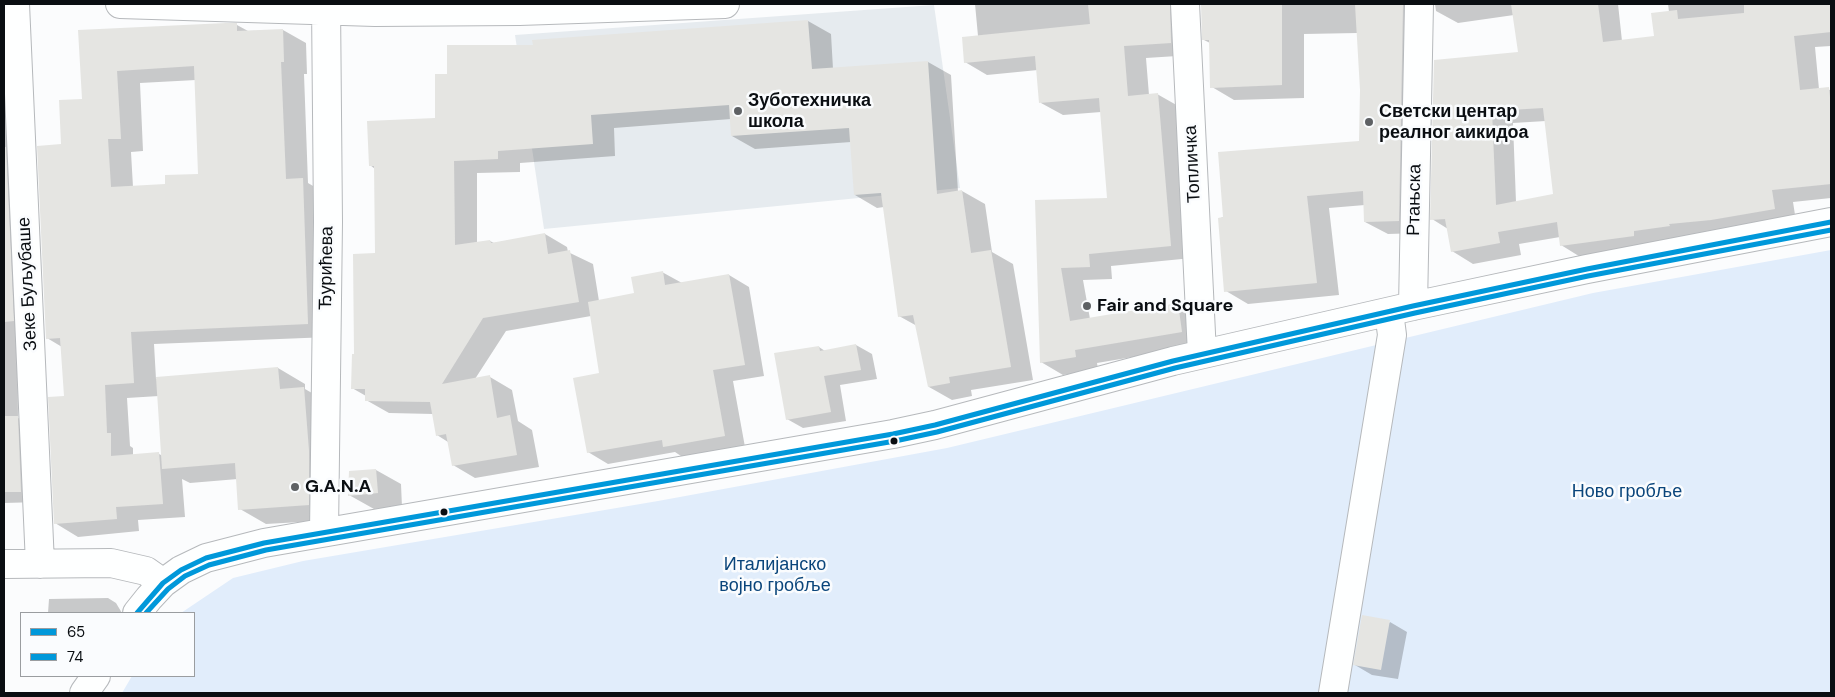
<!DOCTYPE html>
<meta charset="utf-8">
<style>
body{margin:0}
#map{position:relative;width:1835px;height:697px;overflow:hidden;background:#fbfcfd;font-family:"DM Sans",sans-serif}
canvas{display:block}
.frame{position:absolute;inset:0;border:5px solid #0a0e12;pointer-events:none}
.legend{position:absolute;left:20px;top:612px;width:175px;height:65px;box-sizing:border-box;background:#fafcfe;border:1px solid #9a9da0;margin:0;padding:6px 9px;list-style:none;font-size:15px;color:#0a0e12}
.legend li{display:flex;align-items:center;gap:10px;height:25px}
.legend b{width:25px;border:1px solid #9a9da0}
</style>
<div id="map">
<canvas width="1835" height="697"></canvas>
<div class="frame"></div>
<ul class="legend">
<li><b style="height:6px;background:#0098da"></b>65</li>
<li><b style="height:6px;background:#0098da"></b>74</li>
</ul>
</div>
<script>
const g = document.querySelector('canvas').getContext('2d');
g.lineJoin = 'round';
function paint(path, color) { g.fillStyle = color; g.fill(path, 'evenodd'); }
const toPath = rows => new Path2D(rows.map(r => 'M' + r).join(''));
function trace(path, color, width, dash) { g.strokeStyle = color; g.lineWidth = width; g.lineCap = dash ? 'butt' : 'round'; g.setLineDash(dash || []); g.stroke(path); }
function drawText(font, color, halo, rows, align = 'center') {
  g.font = font + ' "DM Sans",sans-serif'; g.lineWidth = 5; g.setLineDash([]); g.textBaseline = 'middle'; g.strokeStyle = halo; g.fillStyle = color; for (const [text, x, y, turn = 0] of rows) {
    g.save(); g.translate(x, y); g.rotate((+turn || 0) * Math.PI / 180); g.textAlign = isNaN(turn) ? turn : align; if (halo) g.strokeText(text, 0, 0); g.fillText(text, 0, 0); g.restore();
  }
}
const built = toPath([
 [934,5,960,188,544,229,515,35]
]);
const green = toPath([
 [1831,250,1831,693,122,693,132,676,194,676,194,613,181,613,233,578,303,561,658,501,947,448,1593,293]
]);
const shadow = toPath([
 [975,4,1198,4,1193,55,1146,58,1149,95,1157,94,1180,107,1192,258,1111,266,1112,279,1083,280,1090,319,1178,304,1200,317,1204,345,1097,363,1098,369,1063,375,1041,362,1037,201,1109,199,1101,112,1063,115,1041,103,1038,70,987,75,965,62,978,36],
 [1202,4,1433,4,1428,9,1421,233,1388,234,1365,222,1365,205,1329,208,1339,295,1248,304,1226,291,1219,219,1360,142,1361,90,1358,33,1304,34,1304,98,1234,100,1212,87,1210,43,1204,40],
 [1435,4,1618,4,1622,41,1655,37,1669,12,1668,4,1831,4,1831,46,1815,47,1819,89,1831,90,1831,198,1793,202,1796,221,1582,258,1561,245,1560,237,1519,244,1521,255,1473,264,1452,251,1448,229,1432,219,1520,53,1514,15,1458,23,1436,11],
 [1546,121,1555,195,1516,202,1513,123],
 [808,21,831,34,833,69,928,62,951,75,958,192,962,191,985,204,992,252,1013,264,1033,380,971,390,972,396,952,400,929,387,917,326,899,316,884,207,877,208,855,195,851,142,755,149,732,136,731,119,614,128,615,156,520,163,520,172,477,173,477,243,490,241,494,243,545,234,567,247,568,252,593,264,599,301,636,294,662,272,682,283,729,275,749,287,764,376,733,381,745,447,684,458,675,452,608,464,588,452,601,374,591,316,506,331,475,379,490,377,512,390,518,421,532,430,539,467,475,478,453,465,448,442,437,435,433,414,389,413,366,400,366,396,352,388,355,355,376,254,375,169,370,165,436,119,449,75,534,47,534,41],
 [237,25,248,31,283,30,306,43,307,74,304,74,308,183,325,193,330,337,154,344,156,379,278,368,305,384,305,389,331,404,335,520,266,524,240,509,238,479,190,483,182,479,185,517,138,520,139,531,78,537,55,523,65,397,62,347,47,338,63,145,83,100,80,32],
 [196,80,199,175,166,185,133,187,131,152,143,151,140,83],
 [159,396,163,456,159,454,133,456,133,448,130,446,127,398],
 [4,110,22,121,16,203,18,418,36,428,40,502,4,503],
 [856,345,872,354,877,379,840,385,846,421,803,428,787,419,819,347,825,351],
 [376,470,401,484,402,507,374,509,349,495],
 [108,598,116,603,122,613,48,613,49,599],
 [1390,622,1407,632,1398,679,1372,675,1355,665]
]);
const building = toPath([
 [1088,4,1170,4,1171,43,1124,46,1128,96,1158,93,1171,246,1089,254,1090,267,1061,268,1070,321,1178,303,1182,332,1075,350,1076,357,1040,363,1035,200,1107,198,1099,98,1039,103,1035,56,964,63,962,37,1090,24],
 [1201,4,1282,4,1282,85,1210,88,1209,40,1202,40],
 [1355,4,1403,4,1399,221,1364,222,1363,191,1307,196,1317,283,1224,292,1218,218,1223,217,1218,152,1359,141,1360,90],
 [1511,4,1598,4,1603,42,1654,36,1651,13,1677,10,1678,19,1744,13,1744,4,1831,4,1831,32,1794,36,1800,90,1829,87,1831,108,1831,184,1772,190,1775,209,1711,220,1669,224,1670,226,1634,231,1634,236,1560,246,1557,222,1498,232,1500,243,1451,252,1445,219,1430,220,1434,60,1518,52],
 [1543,108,1553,194,1496,205,1492,111],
 [808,20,812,69,928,61,937,194,962,190,971,253,991,250,1011,367,949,377,950,383,928,387,913,315,898,317,881,193,854,195,849,128,731,136,729,105,591,115,593,144,498,151,498,159,454,161,455,245,490,240,491,243,545,233,548,254,570,250,579,302,483,318,442,384,490,375,497,418,510,415,517,455,452,466,446,434,436,436,430,402,365,401,365,389,351,389,352,354,354,354,353,254,375,253,374,166,369,166,367,121,435,118,435,74,447,74,447,45,533,45,532,40],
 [226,23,237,23,237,31,283,29,284,62,281,62,286,179,303,178,308,324,131,332,134,383,105,385,107,433,111,433,111,456,159,452,163,504,116,507,117,519,54,524,48,397,64,396,60,338,46,339,37,146,61,144,59,100,82,99,78,30],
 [194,66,198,174,165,175,165,184,111,187,108,139,121,139,117,71],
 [4,147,6,147,14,321,4,322],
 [663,271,665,285,729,274,745,365,713,370,725,436,663,447,662,440,587,453,573,378,599,373,588,302,634,293,631,277],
 [856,344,861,370,824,376,831,412,786,420,774,353,819,346,820,351],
 [278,367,280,389,304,387,309,451,309,505,238,510,235,463,162,469,156,377],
 [4,416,18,416,21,492,4,492],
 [376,469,378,493,348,496,349,471],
 [1362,615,1390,620,1381,670,1353,665]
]);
const minor = toPath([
 [15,4,40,564],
 [120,4,375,12,519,11,725,4],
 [1185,4,1202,354],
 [1413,306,1419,4],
 [324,532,328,222,326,4],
 [4,564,111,563,146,571,163,583],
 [137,613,149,598,163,583,181,570,206,558,264,543,893,434,935,425,1173,361,1413,306,1587,269,1831,222],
 [84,693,96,676],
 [1333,693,1392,335,1389,312]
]);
const bus1 = toPath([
 [137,613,163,583,181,570,206,558,264,543,893,434,935,425,1173,361,1413,306,1587,269,1831,222]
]);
const bus2 = toPath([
 [146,613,168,589,185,576,209,565,266,550,895,441,937,432,1175,368,1415,313,1588,276,1831,230]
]);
const markers = [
 [738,111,5,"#5e6164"],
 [1369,122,5,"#5e6164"],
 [1087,306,5,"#5e6164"],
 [894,441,4.5,"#0a0e12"],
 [295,487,5,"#5e6164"],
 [444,512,4.5,"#0a0e12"]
];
const poiNames = [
 ["Зуботехничка",748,101],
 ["школа",748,122],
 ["Светски центар",1379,112],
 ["реалног аикидоа",1379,133],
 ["Fair and Square",1097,306],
 ["G.A.N.A",305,487]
];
const streetNames = [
 ["Топличка",1193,164,-93],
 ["Ртањска",1415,200,-89],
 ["Ђурићева",327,268,-89],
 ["Зеке Буљубаше",28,284,-93]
];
const parkNames = [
 ["Ново гробље",1627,492],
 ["Италијанско",775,565],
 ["војно гробље",775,586]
];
paint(built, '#e6ebef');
paint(green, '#e1edfb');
paint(shadow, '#0003');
paint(building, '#e5e5e2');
trace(minor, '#b6b9bc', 30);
trace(minor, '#feffff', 28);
trace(bus1, '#0098da', 5);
trace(bus2, '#0098da', 5);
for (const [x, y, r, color] of markers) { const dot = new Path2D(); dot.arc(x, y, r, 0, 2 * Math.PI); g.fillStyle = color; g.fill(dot); trace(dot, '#fafcfe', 2); }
drawText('bold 18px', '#0a0e12', '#fafcfe', poiNames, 'left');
drawText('18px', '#0a0e12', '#fafcfe', streetNames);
drawText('18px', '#0a457b', '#fafcfe', parkNames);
</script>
